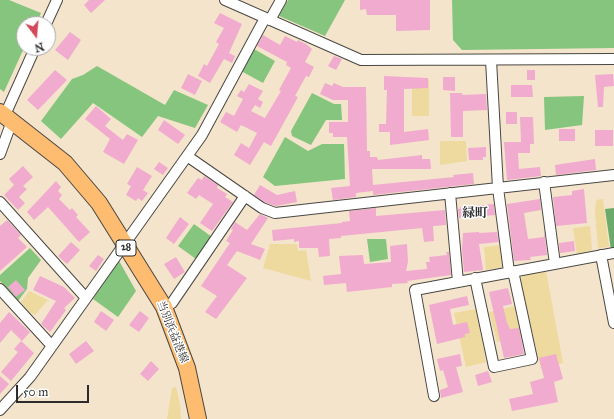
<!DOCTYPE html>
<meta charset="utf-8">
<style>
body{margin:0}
#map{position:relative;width:614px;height:419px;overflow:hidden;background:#f4e4cb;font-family:"IM FELL Great Primer",serif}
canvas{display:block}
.north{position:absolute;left:16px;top:16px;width:40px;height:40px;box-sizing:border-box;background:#fff;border:1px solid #aaa;border-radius:50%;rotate:164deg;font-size:11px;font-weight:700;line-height:16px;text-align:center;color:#2b2b2b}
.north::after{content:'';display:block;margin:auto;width:14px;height:18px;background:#d1495b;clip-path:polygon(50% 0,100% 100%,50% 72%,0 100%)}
.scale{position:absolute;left:16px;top:385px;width:73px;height:18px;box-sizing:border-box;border:2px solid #2b2b2b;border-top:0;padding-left:5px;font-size:12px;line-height:14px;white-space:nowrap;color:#2b2b2b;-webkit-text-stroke:3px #fff;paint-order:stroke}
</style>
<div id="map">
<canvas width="614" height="419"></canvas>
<div class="north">N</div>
<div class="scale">50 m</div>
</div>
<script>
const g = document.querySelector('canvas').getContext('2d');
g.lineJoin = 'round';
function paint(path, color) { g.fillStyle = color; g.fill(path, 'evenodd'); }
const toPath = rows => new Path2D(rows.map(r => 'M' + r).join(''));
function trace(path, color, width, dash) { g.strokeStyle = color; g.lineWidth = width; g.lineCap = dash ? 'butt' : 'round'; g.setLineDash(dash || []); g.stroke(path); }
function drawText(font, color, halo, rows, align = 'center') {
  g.font = font + ' "IM FELL Great Primer","Noto Serif JP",serif'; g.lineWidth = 3; g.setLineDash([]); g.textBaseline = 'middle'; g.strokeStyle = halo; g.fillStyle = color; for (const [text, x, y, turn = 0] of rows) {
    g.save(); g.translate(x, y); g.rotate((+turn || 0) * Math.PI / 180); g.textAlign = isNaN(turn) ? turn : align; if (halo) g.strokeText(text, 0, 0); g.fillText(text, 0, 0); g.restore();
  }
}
const green = toPath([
 [0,0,9,0,41,13,36,24,24,24,24,48,4,92,0,89],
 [288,0,345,0,325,36,279,16],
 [452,0,614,0,614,48,462,50,453,40],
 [254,49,275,61,263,83,241,71],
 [97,66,165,105,174,90,208,105,195,128,158,116,142,137,93,103,61,139,41,121,72,79,83,75],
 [312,93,334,104,341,104,342,120,326,120,311,145,292,136,291,131],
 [584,96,582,125,545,130,544,97],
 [285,137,308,151,322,144,344,144,345,179,275,186,263,177],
 [194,224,212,237,196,259,178,246],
 [367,239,386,239,388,259,370,262],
 [30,248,41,260,28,278,27,289,18,301,0,281,0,275],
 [118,259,136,291,118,317,93,299]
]);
const forest = toPath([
 [614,208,614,250,611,250,605,209]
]);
const sand = toPath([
 [412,79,429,79,429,116,412,116],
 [440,141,466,141,467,161,440,165],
 [603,199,609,247,598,248,595,212,596,200],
 [590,226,592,250,577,254,573,228],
 [270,244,297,244,298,251,306,250,311,281,263,268],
 [502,245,504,267,486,270,484,247],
 [546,271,563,363,541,369,520,281,523,275],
 [29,291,48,300,35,315,29,312,21,302],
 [515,306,521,336,497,342,489,312],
 [476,309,486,362,466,367,454,313],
 [176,387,180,405,181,419,167,419,172,388]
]);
const building = toPath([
 [89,0,105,0,91,13,84,5],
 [360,0,430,0,430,30,396,31,396,15,367,15,366,9,360,10],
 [220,13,242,24,229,53,235,56,232,63,224,59,210,83,198,76,204,64,207,66,219,44,216,42,224,28,214,23],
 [70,32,81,40,68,60,55,50],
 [263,35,280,45,285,36,297,42,298,40,306,44,312,49,305,62,314,67,309,77,306,76,295,96,298,97,271,146,264,142,250,165,234,155,241,143,249,148,257,133,241,125,237,132,220,122,226,112,234,116,243,99,237,96,241,90,244,92,249,84,263,91,258,99,263,102,260,108,255,105,251,111,265,118,281,91,279,90,291,68,286,65,287,62,257,46],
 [334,56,342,59,336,70,328,66],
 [55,70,67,80,38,110,27,100],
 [527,70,535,70,535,80,527,80],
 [188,74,202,81,195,95,181,88],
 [613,74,614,86,604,87,603,107,598,107,595,75],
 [384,76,428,78,428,88,404,89,404,132,428,129,429,140,390,145,390,132,379,132,379,124,386,124,387,90,384,90],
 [443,77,455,77,455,91,443,90],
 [325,83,332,86,334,83,343,87,366,87,367,151,370,151,370,157,377,157,378,160,422,155,422,159,430,159,431,169,372,169,373,185,454,177,453,175,473,173,474,184,373,195,373,191,356,193,356,197,333,200,331,188,350,186,347,137,333,137,333,133,329,133,329,122,348,122,348,100,333,100,320,94],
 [511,85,532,85,533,97,511,97],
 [450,93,462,93,462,95,486,94,487,110,463,111,463,137,451,137],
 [96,106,111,119,105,126,123,140,127,134,138,140,124,164,103,152,110,139,85,119],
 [506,112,517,112,517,124,506,124],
 [520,117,533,117,534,144,530,144,530,153,518,153,519,169,540,167,541,176,507,180,504,142,521,142],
 [164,120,185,135,178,144,158,130],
 [559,129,575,129,575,141,559,141],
 [595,130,613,130,613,146,595,146],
 [486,147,486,157,483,157,483,160,469,160,468,148],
 [595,159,596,170,556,175,555,165],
 [159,162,168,168,163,175,154,169],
 [23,166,33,177,23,186,27,189,19,197,25,203,18,210,4,195,14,185,9,179],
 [137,167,152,176,143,190,148,193,142,201,138,198,136,201,126,195,131,186,127,184],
 [204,176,218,185,217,188,227,194,225,197,233,202,212,231,200,223,213,204,199,195,196,199,187,193,198,178,202,180],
 [56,181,61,187,58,191,62,195,59,199,70,210,72,208,78,215,76,217,90,232,79,242,48,207,34,220,27,212],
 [260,185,277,195,295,191,297,202,276,206,266,203,254,195],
 [584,189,587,223,556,226,553,197,572,195,572,191],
 [540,199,541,210,524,213,528,239,544,237,544,229,547,255,530,257,531,260,514,261,507,204],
 [494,204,495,215,459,218,458,209,460,209,460,207],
 [376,208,376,216,445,210,446,225,433,226,434,241,424,242,422,228,341,236,341,238,329,239,330,256,319,257,318,248,299,248,299,241,294,242,294,239,273,241,272,230,342,223,342,222,350,221,349,211],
 [260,214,268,218,251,244,265,249,260,260,237,251,227,265,247,278,216,319,205,312,217,296,201,286,230,243,226,241,233,230,231,229,235,222,247,230],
 [180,217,189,224,174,244,166,238],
 [7,220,21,235,18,238,27,247,0,271,0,226],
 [479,232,479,233,497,232,499,242,479,244,483,270,464,272,462,250,463,233],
 [574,241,575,251,560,253,559,243],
 [71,242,80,250,67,264,58,256],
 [407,244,408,262,406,271,427,269,426,262,430,262,429,257,447,255,446,252,449,252,451,275,407,281,408,283,392,284,392,287,347,292,346,283,324,285,323,276,341,274,339,256,363,255,364,264,391,262,390,246],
 [98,255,104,259,96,271,89,266],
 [176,257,185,272,174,279,164,264],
 [40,276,64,287,75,298,64,308,66,310,50,332,41,324,56,301,33,290],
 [16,280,25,290,16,297,8,287],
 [508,288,512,304,503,306,507,323,510,329,519,328,524,354,504,358,489,292],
 [467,296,469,305,450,309,453,325,467,322,470,333,465,334,465,337,437,344,429,305],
 [101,311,114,320,106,331,94,322],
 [140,311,149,318,139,332,129,325],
 [9,312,30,332,22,341,11,330,0,343,0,323],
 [21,341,34,353,11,381,1,372,18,352,14,349],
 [86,341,94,351,76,364,69,354],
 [460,354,462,366,456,367,463,392,441,398,440,390,448,387,443,370,440,371,437,359],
 [556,354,563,379,554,382,558,402,512,411,509,399,533,394,530,382,544,378,539,358],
 [151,361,159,369,148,381,140,374],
 [488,371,492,382,478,386,475,375],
 [0,376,9,384,0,394]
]);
const street = toPath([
 [225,0,361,60,614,59],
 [270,20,281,0],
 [46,24,57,0],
 [491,60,498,188,509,272],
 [5,115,35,48],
 [0,154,12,121],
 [187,156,262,208,275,213,614,175],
 [544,182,555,264],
 [450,193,458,282],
 [0,202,86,298],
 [601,255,614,323],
 [475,278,494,367,532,359,513,271],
 [0,289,52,346],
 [164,307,172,303,245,196],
 [434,396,415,290,614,253],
 [0,410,30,377,202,135,265,18]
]);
const primary = toPath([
 [0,112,65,163,99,203,164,307,187,368,198,419]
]);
const shields = [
 [126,248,20]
];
const shieldNames = [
 ["28",126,248]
];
const streetNames = [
 ["当別浜益港線",172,332,68]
];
const quarterNames = [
 ["緑町",475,214]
];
paint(green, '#85c57d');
paint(forest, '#6caa6c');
paint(sand, '#eeda9e');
paint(building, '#f0abce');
trace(street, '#494743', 12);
trace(primary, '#494743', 18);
trace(street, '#fff', 10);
trace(primary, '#fdbc6f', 16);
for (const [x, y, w] of shields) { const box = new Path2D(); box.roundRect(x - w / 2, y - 8, w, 16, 3); g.fillStyle = '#fff'; g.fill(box); trace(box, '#2b2b2b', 1); }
drawText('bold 10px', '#2b2b2b', null, shieldNames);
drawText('11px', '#2b2b2b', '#fff', streetNames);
drawText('bold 13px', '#2b2b2b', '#fff', quarterNames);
</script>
